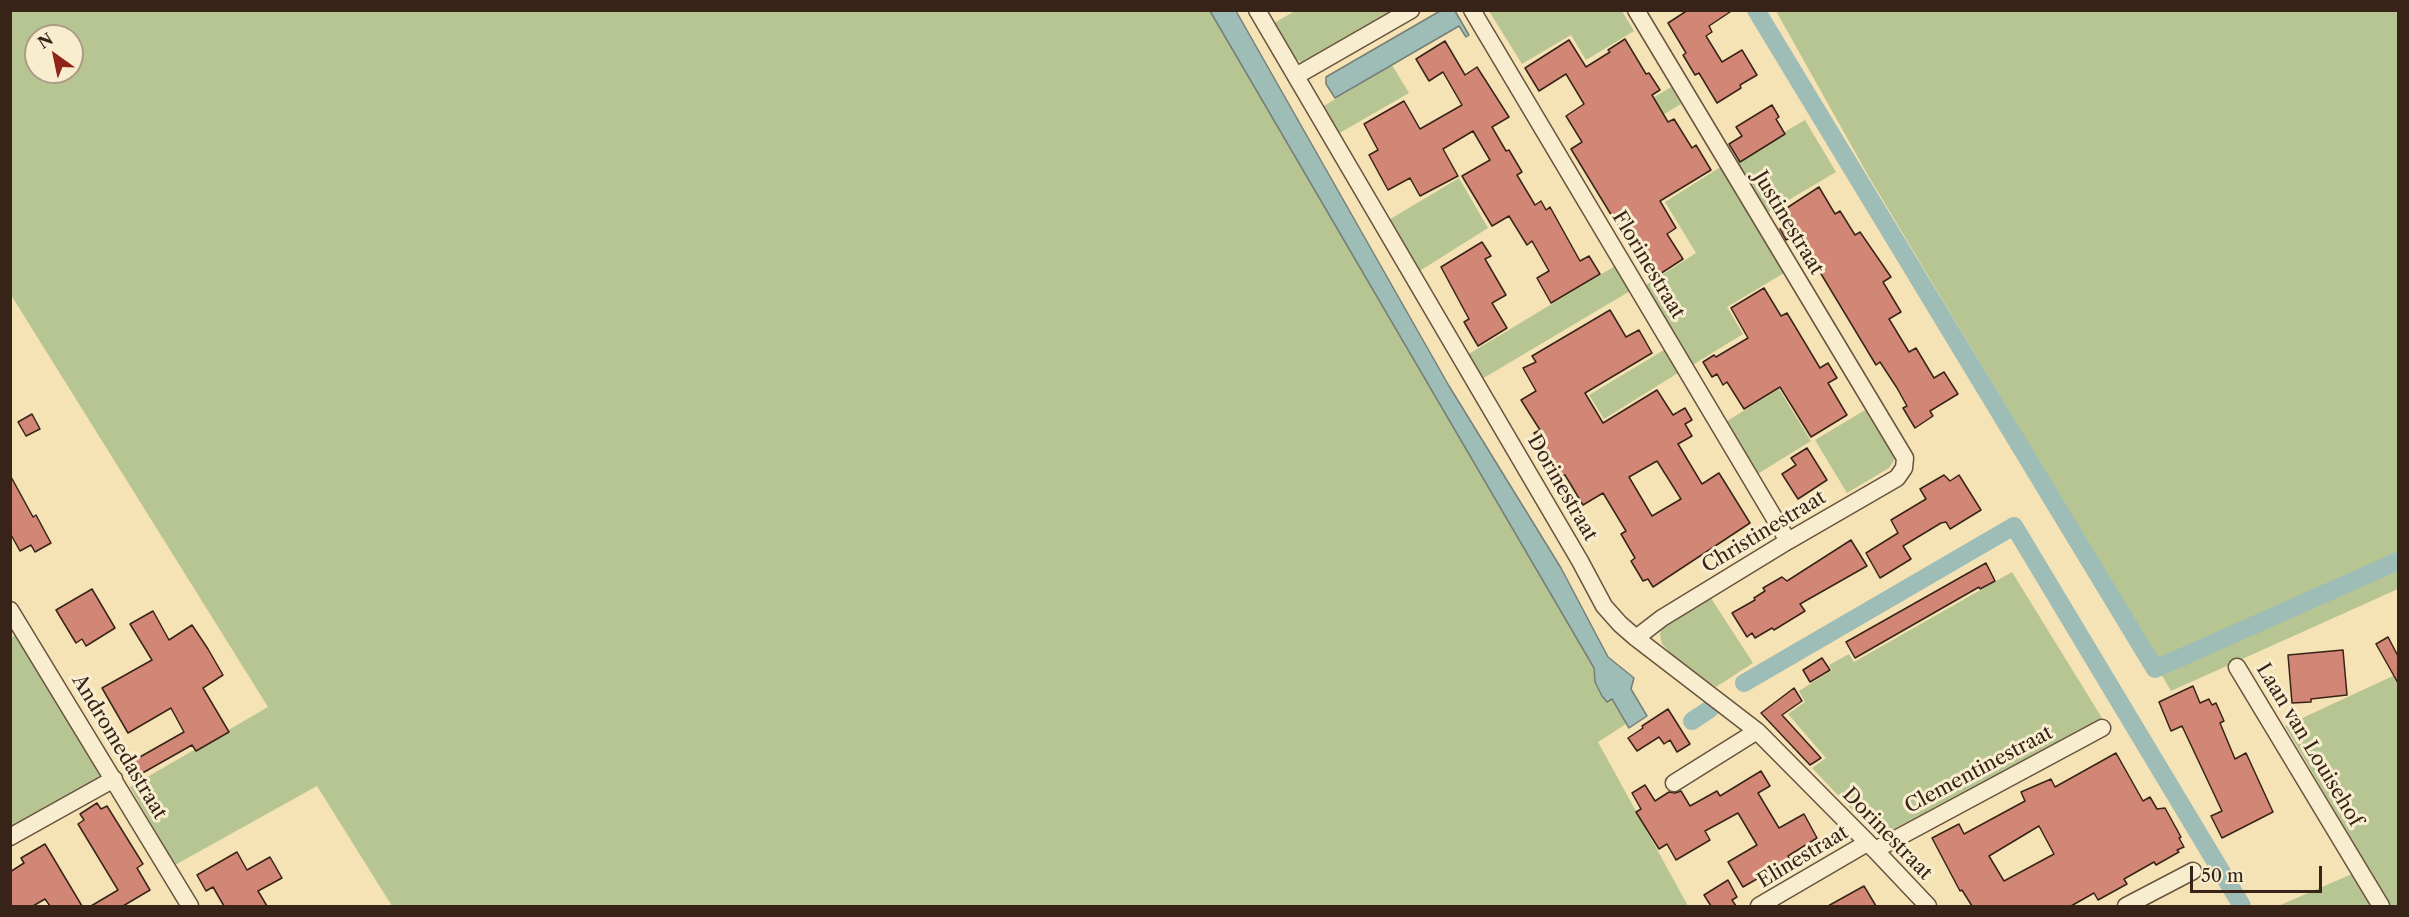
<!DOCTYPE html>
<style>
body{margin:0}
#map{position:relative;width:2409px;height:917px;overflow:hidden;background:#f6e3b5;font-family:"Libre Caslon Text",serif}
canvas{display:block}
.frame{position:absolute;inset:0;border:12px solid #382318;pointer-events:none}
.north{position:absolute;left:24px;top:24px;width:60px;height:60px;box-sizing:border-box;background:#f9edcf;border:2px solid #ac9c86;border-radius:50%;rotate:327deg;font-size:16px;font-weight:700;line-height:24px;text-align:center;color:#382318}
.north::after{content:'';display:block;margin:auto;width:21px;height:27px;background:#8f2418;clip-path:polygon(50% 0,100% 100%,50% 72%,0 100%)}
.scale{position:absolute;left:2190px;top:866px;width:132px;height:27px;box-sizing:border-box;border:3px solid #382318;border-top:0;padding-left:8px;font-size:18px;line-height:21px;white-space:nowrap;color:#382318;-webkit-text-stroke:4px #f9edcf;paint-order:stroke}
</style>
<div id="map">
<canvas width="2409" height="917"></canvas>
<div class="frame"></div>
<div class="north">N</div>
<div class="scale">50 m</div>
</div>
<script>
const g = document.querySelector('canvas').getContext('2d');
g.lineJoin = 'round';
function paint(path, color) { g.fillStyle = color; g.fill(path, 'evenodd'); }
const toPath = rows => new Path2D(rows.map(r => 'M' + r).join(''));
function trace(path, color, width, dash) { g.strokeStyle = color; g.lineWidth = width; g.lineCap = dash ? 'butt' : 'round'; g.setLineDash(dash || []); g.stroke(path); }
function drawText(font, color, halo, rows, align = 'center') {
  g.font = font + ' "Libre Caslon Text",serif'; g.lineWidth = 6; g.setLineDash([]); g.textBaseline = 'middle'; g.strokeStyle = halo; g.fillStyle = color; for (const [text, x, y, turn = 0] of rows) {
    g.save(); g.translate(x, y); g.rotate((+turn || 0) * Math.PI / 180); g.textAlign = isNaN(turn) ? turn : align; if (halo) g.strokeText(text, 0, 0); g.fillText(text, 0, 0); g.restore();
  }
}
const green = toPath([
 [10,11,1211,11,1594,668,1595,682,1602,696,1607,701,1611,699,1626,724,1598,742,1688,906,392,906,317,786,175,865,130,787,268,707,11,295],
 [36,36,72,36,72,72,36,72],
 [1295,11,1398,11,1303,63,1294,58,1274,23],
 [1489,11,1622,11,1634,31,1586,60,1571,35,1522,64],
 [1776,11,2398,11,2398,589,2171,691,2015,421,1869,177],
 [1392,65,1409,93,1338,134,1322,107],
 [1671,87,1681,104,1628,136,1618,119],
 [1805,120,1836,172,1765,214,1733,162],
 [1722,166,1784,273,1727,307,1743,334,1691,366,1643,287,1696,253,1665,202],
 [1459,178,1488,228,1418,272,1387,221],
 [1615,266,1630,291,1482,379,1467,355],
 [1664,350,1678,373,1604,419,1589,395],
 [1779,389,1811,441,1756,475,1724,423],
 [1865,410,1895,459,1889,468,1847,493,1815,440],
 [2012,572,2102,718,1881,836,1875,834,1812,768,1826,758,1788,714,1805,702,1799,691,1832,670,1829,665,1849,654,1854,662],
 [1709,595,1753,663,1716,687,1677,660,1662,644,1660,635,1662,626],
 [23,630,101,770,101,777,96,781,11,833,11,638],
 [2395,675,2398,682,2398,906,2391,906,2285,726],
 [2352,874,2371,906,2278,906]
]);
const water = toPath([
 [1210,11,1236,11,1449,386,1561,568,1608,657,1634,678,1631,689,1647,716,1629,728,1612,699,1607,702,1602,696,1595,682,1594,668,1210,11],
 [1440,11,1455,11,1469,35,1466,37,1459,26,1335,98,1326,84,1326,77,1440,11]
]);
const canal = toPath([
 [1756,10,2155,669,2398,561],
 [1744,683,2014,526,2242,906],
 [1692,721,1710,709]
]);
const building = toPath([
 [1688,10,1733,10,1709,26,1712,32,1706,36,1722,62,1742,50,1757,75,1740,85,1741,88,1717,103,1699,73,1695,75,1683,55,1686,53,1668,23,1688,10],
 [1625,39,1646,74,1649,73,1660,90,1652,95,1668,122,1674,119,1692,148,1696,145,1711,170,1660,201,1676,228,1667,234,1683,259,1660,274,1644,248,1642,249,1637,241,1631,244,1618,226,1571,149,1582,142,1566,116,1584,104,1566,74,1539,91,1525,68,1569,40,1586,67,1610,52,1608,50,1625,39],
 [1445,41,1465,75,1477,67,1509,117,1492,127,1506,151,1509,150,1522,172,1517,175,1535,205,1541,201,1546,210,1550,207,1580,261,1589,256,1600,274,1551,303,1537,278,1549,271,1532,241,1527,245,1509,216,1492,226,1462,176,1490,160,1473,131,1443,149,1458,176,1420,196,1410,178,1388,190,1369,155,1378,150,1364,124,1404,101,1420,129,1462,105,1443,72,1429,81,1416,59,1445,41],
 [1772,105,1779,117,1776,119,1785,134,1740,162,1729,144,1742,136,1736,127,1772,105],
 [1819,187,1835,214,1840,211,1855,235,1860,232,1891,277,1883,282,1901,312,1889,319,1909,352,1916,348,1934,378,1944,372,1958,394,1930,411,1933,416,1915,428,1903,408,1907,406,1897,388,1880,362,1876,365,1797,234,1786,240,1780,229,1783,226,1776,215,1819,187],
 [1482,242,1491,256,1485,259,1506,295,1492,303,1507,328,1478,346,1464,322,1469,319,1441,267,1482,242],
 [1764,288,1781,316,1787,313,1820,368,1828,363,1837,378,1828,383,1847,415,1811,437,1780,387,1744,409,1727,382,1723,385,1717,374,1712,377,1703,362,1714,355,1716,357,1748,338,1731,308,1764,288],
 [1610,310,1626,337,1639,330,1652,353,1585,393,1603,423,1657,390,1673,415,1685,408,1692,420,1685,424,1692,436,1678,444,1702,484,1719,473,1750,523,1653,587,1648,579,1643,581,1631,561,1635,558,1621,534,1626,531,1603,493,1583,505,1565,475,1556,480,1545,462,1550,459,1534,433,1540,430,1521,400,1536,391,1523,368,1536,362,1532,356,1610,310],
 [1657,461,1681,499,1652,516,1629,477,1657,461],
 [32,414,40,429,26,436,18,422,32,414],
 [1807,448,1827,480,1798,499,1782,474,1796,465,1791,458,1807,448],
 [10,475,33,517,36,515,51,543,35,552,31,545,20,551,10,533,10,475],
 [1944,475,1950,481,1959,475,1981,510,1950,529,1946,522,1941,523,1903,546,1911,559,1880,578,1866,553,1898,533,1891,520,1926,499,1920,489,1944,475],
 [1851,540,1867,566,1800,604,1805,611,1774,630,1772,628,1755,638,1752,633,1747,637,1732,613,1755,600,1754,598,1765,591,1763,588,1782,577,1787,581,1851,540],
 [1986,563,1995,581,1980,589,1979,587,1855,658,1846,642,1986,563],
 [92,589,115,628,86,646,82,639,76,643,56,610,92,589],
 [153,611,169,640,192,625,208,649,223,675,203,688,229,732,196,751,192,745,139,775,131,762,184,732,171,708,128,733,102,688,152,660,130,624,153,611],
 [2388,637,2398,656,2398,683,2376,644,2388,637],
 [2343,650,2347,695,2311,699,2311,702,2292,703,2288,655,2343,650],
 [1822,658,1830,670,1810,682,1803,670,1822,658],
 [2193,686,2200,703,2209,699,2212,705,2216,703,2224,721,2220,723,2235,759,2246,753,2273,812,2222,838,2211,816,2222,811,2182,726,2171,731,2159,702,2193,686],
 [1794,688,1802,701,1782,715,1821,758,1810,765,1761,713,1794,688],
 [1668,709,1690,744,1677,752,1670,740,1664,744,1659,737,1637,751,1628,738,1643,728,1642,726,1668,709],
 [2116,753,2143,801,2150,797,2157,809,2165,808,2181,837,2179,838,2184,847,2177,850,2179,852,2156,865,2154,862,2124,879,2127,884,2098,900,2094,893,2071,906,1972,906,1962,890,1960,891,1932,838,1959,824,1964,834,2025,801,2021,792,2051,779,2055,787,2116,753],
 [2039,826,2054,854,2004,881,1989,856,2039,826],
 [1761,771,1770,786,1758,793,1779,828,1804,814,1817,838,1788,856,1790,860,1743,887,1728,862,1757,845,1738,813,1705,831,1710,840,1676,860,1667,844,1659,849,1636,812,1641,809,1632,793,1645,785,1655,801,1669,792,1675,793,1681,791,1690,806,1717,791,1720,796,1761,771],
 [97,803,101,809,107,806,143,864,137,868,150,890,123,906,91,906,118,890,78,824,84,820,80,814,97,803],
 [45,844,82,906,50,906,45,899,33,906,10,906,10,872,24,863,21,858,45,844],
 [237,852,247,870,270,857,282,878,258,891,267,906,224,906,213,887,206,891,197,875,237,852],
 [1728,880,1737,897,1732,900,1736,906,1711,906,1704,895,1728,880],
 [1864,886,1876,906,1828,906,1864,886]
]);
const minor = toPath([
 [1257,10,1580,561,1604,606,1620,624,1636,638,1757,731,1875,850,1928,906],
 [1472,10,1788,541],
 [1636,10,1905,458,1904,468,1897,478,1788,541,1662,618,1636,638],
 [1296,76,1411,10],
 [10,610,190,906],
 [2237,667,2381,906],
 [1674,783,1757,731],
 [10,837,114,779],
 [1875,850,2102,728],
 [1759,906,1867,843],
 [2126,906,2193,871]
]);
const streetNames = [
 ["Justinestraat",1788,223,59],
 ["Florinestraat",1648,265,59],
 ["Dorinestraat",1562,488,60],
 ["Christinestraat",1764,532,-31],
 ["Laan van Louisehof",2309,745,59],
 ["Andromedastraat",119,747,59],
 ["Clementinestraat",1979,770,-28],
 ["Dorinestraat",1887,834,46],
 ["Elinestraat",1803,857,-31]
];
paint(green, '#b7c592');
paint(water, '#9ebdb6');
trace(water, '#757f77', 1.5);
trace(canal, '#9ebdb6', 18);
paint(building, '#d28776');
trace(building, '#382318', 1.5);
trace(minor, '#68533f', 19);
trace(minor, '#f9edcf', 16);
drawText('20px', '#382318', '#f9edcf', streetNames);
</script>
